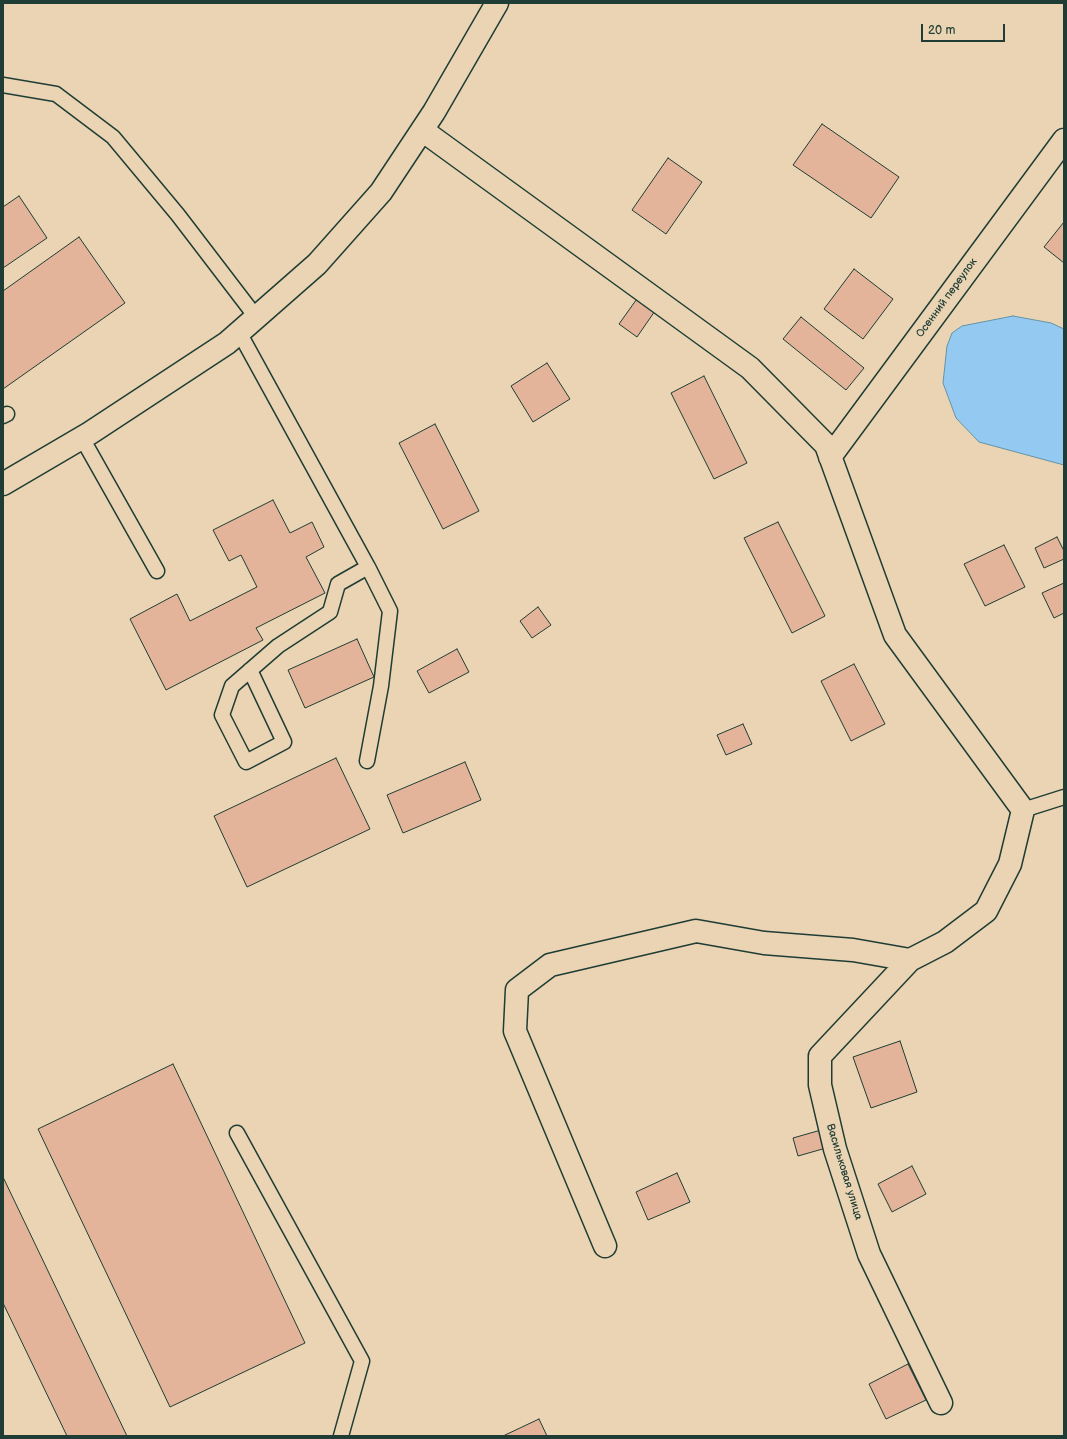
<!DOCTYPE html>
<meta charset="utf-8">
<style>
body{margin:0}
#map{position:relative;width:1067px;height:1439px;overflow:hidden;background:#ead4b3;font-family:"Balsamiq Sans",sans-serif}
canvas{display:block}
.frame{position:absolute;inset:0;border:4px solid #1f3d34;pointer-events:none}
.scale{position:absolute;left:921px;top:24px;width:84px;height:18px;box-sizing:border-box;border:2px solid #1f3d34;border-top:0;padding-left:5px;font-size:12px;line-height:14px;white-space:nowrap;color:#1f3d34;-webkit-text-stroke:3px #ead4b3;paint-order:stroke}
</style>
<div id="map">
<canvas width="1067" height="1439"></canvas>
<div class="frame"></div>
<div class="scale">20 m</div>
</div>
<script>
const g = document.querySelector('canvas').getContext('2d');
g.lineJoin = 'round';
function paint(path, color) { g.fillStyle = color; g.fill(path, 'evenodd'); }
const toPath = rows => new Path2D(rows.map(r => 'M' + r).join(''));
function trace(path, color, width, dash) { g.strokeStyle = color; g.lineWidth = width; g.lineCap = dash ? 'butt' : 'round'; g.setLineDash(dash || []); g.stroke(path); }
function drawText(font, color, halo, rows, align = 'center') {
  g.font = font + ' "Balsamiq Sans",sans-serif'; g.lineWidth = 4; g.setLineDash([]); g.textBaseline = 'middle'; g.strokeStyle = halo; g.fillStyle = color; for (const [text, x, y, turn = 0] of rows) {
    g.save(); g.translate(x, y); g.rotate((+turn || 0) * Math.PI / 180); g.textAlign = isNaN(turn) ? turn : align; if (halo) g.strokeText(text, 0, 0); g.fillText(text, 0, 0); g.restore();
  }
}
const water = toPath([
 [1013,316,1051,323,1064,329,1064,465,979,442,956,418,943,383,947,346,952,333,962,326,1013,316]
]);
const building = toPath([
 [822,124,899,177,871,218,793,165,822,124],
 [668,158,702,182,666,234,632,210,668,158],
 [19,196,47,238,3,268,3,207,19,196],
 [1064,222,1064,263,1044,247,1064,222],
 [79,237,125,303,3,389,3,291,79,237],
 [854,269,893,299,863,339,824,309,854,269],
 [639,296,657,308,637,337,619,324,639,296],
 [801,317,864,368,846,390,783,339,801,317],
 [547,363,570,399,533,422,511,386,547,363],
 [704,376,747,463,714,479,671,393,704,376],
 [435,424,479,511,443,529,399,443,435,424],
 [273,500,290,533,312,522,324,547,306,557,325,593,256,628,263,640,166,690,130,619,177,594,190,621,257,587,241,555,229,561,213,530,273,500],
 [778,522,825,616,792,633,744,538,778,522],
 [1057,537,1064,551,1064,559,1044,568,1035,548,1057,537],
 [1004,545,1025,587,985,606,964,564,1004,545],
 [1064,583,1064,613,1054,618,1042,593,1064,583],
 [538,607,551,625,532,638,520,621,538,607],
 [357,639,374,677,305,708,288,670,357,639],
 [457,649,469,672,429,693,417,671,457,649],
 [854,664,885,724,851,741,821,681,854,664],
 [743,724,752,744,726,755,717,735,743,724],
 [336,758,370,829,247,887,214,816,336,758],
 [465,762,481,800,403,833,387,795,465,762],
 [900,1041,917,1092,871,1108,853,1057,900,1041],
 [173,1064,305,1343,170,1407,38,1129,173,1064],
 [821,1130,826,1148,798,1156,793,1138,821,1130],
 [912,1166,926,1194,892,1212,878,1184,912,1166],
 [677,1173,690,1202,648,1220,636,1192,677,1173],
 [3,1177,127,1436,67,1436,3,1303,3,1177],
 [908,1364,926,1400,886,1419,869,1384,908,1364],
 [539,1419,547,1436,503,1436,539,1419]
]);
const lane = toPath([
 [3,85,56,94,113,137,178,215,256,317],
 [239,332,368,567,338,584,330,612,278,646,232,686,222,715,246,762,284,742,250,670],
 [3,416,7,414],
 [82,438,157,571],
 [367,761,381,686,390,611,368,567],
 [1023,810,1064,797],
 [237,1133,362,1361,341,1436]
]);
const street = toPath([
 [422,130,750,368,826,445,895,635,1023,810,1010,864,986,911,945,942,910,960,853,950,764,943,696,931,550,965,517,990,515,1031,605,1246],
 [830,457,1064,140],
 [3,484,90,433,227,343,317,264,381,192,434,112,497,3],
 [910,960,820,1056,820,1085,835,1149,869,1254,941,1403]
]);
const streetNames = [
 ["Осенний переулок",947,298,-54],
 ["Васильковая улица",844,1172,73]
];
paint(water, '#94caf2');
trace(water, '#6592a6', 1);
paint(building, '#e3b49a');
trace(building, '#1f3d34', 1);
trace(lane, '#1f3d34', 17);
trace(street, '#1f3d34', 25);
trace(lane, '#ead4b3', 14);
trace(street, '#ead4b3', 22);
drawText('11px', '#1f3d34', '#ead4b3', streetNames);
</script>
